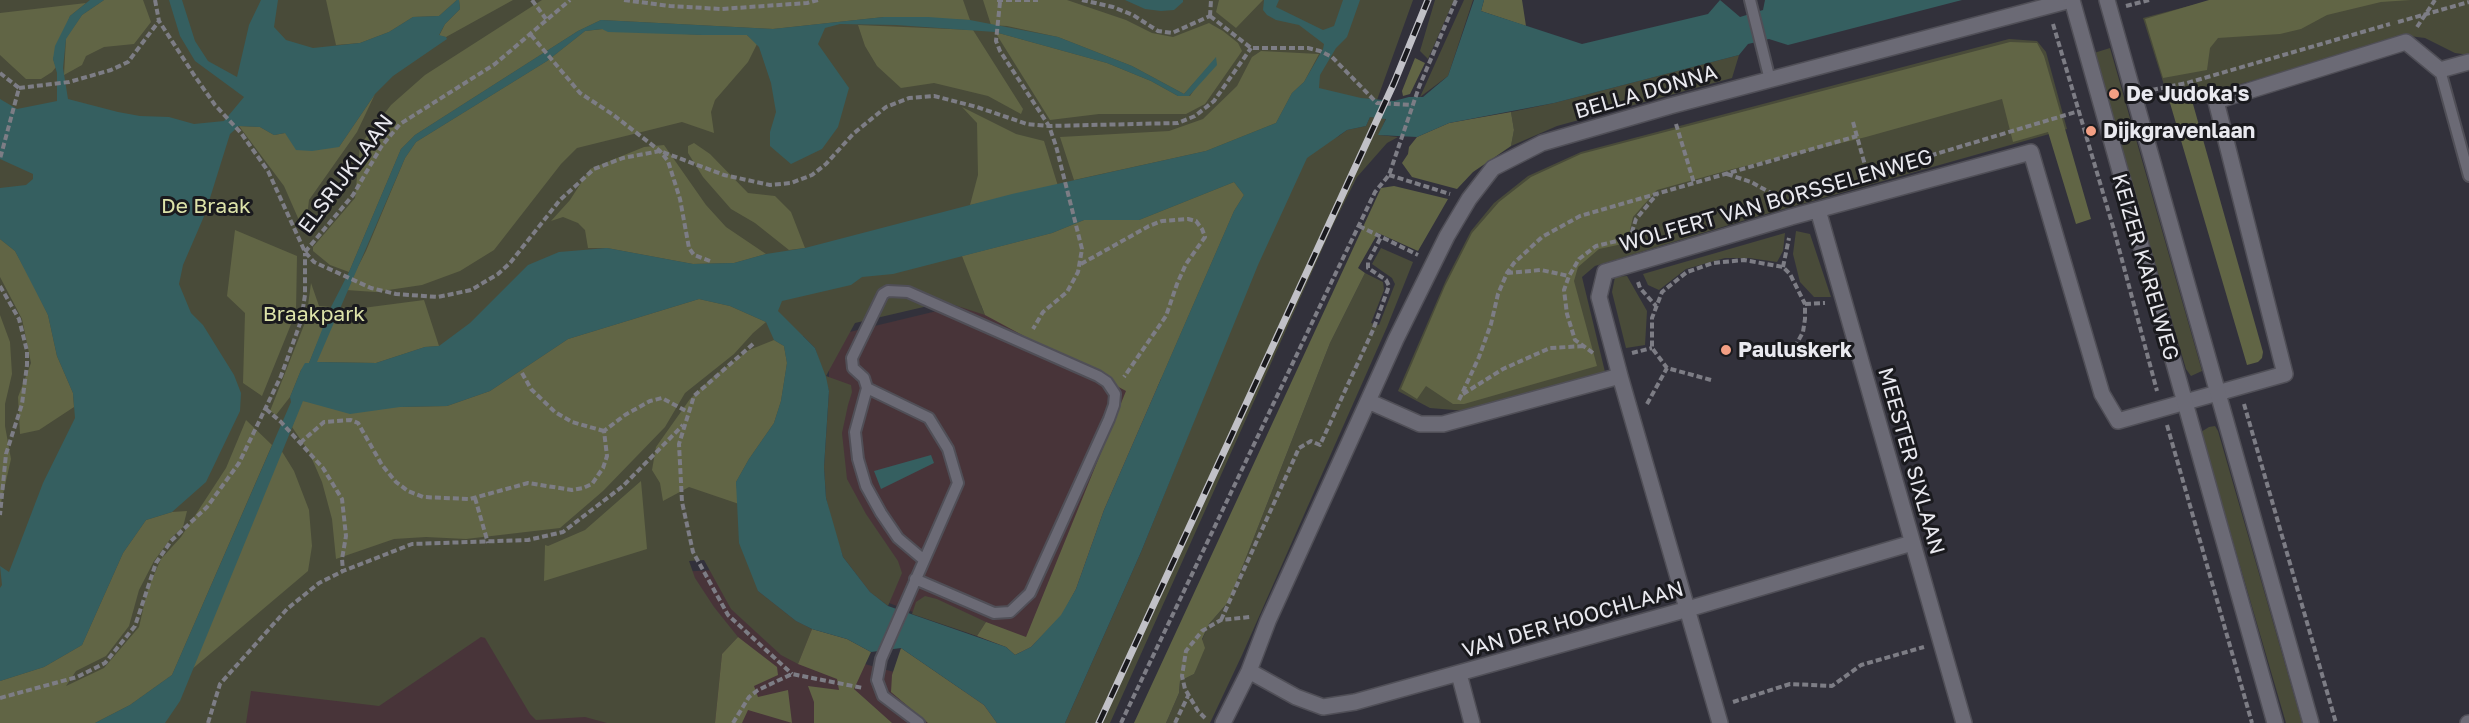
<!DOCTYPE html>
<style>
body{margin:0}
canvas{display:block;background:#32313b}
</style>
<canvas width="2469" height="723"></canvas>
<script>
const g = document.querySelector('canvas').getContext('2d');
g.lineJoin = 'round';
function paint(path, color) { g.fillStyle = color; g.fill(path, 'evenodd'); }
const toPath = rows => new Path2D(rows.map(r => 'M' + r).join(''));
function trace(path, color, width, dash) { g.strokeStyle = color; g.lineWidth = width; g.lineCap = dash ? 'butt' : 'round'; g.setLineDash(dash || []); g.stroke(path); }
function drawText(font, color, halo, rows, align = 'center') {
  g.font = font + ' "Golos Text",sans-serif'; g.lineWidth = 6; g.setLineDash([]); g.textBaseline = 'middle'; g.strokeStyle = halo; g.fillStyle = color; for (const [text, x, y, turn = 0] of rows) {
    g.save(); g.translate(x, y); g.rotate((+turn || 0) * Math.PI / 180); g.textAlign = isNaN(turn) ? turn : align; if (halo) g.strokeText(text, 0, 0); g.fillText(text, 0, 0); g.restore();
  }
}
const commercial = toPath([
 [966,304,1204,407,1030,656,865,594,829,489,829,337],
 [732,569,850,660,971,693,1005,723,233,723,248,668,626,575]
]);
const green = toPath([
 [0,0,1413,0,1377,100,1336,138,1347,130,1366,126,1370,117,1386,118,1379,135,1398,137,1387,143,1357,177,1332,227,1110,723,1065,723,1141,552,1204,396,981,305,985,315,945,302,855,323,826,376,851,385,852,392,848,405,842,433,847,479,866,514,898,561,902,573,888,606,870,592,843,557,833,528,826,498,824,467,829,391,815,348,803,336,758,591,796,621,812,629,798,664,781,655,731,609,704,560,689,561,695,578,714,607,738,637,722,654,715,723,607,723,585,717,536,720,530,714,485,638,481,637,379,706,251,691,246,723,0,723],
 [1435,0,1454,0,1428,59,1420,51],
 [1464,0,1473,0,1448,76,1420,97],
 [2212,0,2469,0,2469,55,2455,53,2425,38,2409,36,2170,104,2143,18],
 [2009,39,2037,41,2046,52,2067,129,1752,218,1595,266,1582,277,1605,372,1466,411,1430,408,1398,391,1446,280,1471,231,1494,203,1528,176,1581,152],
 [2110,48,2202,371,2191,376,2186,369,2094,53],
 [1739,55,1732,78,1557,126,1511,146,1514,130,1511,112,1554,103],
 [1796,231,1810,234,1831,297,1814,297,1800,282,1793,254],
 [1785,233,1783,251,1777,262,1749,258,1725,258,1686,269,1659,290,1648,285,1643,274],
 [1381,248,1413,262,1387,327,1242,655,1210,723,1166,723,1179,693,1180,681,1194,674,1202,640,1209,624,1229,601,1330,343,1365,273,1383,282,1384,290,1371,323,1379,325,1395,284,1392,278,1372,264],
 [1627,276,1647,311,1645,345,1626,348,1612,292,1615,277],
 [2215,426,2218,431,2302,723,2286,723,2201,432,2209,427],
 [925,596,937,599,986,622,977,636,912,614,916,602]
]);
const forest = toPath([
 [104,0,143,0,151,22,134,44,104,47,86,56,82,65,64,75,66,38,82,15],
 [326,0,457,0,439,16,413,17,389,32,360,43,336,45],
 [459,0,513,0,446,37,439,36,445,24,460,9],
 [542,0,963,0,970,20,884,17,773,29,601,20,578,31,415,135,401,149,349,272,330,265,313,251,313,247,355,198,360,145,391,105,425,75],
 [983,0,1067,0,1126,20,1152,33,1173,37,1209,23,1223,31,1238,43,1242,51,1205,104,1186,114,1099,114,1050,120,995,32,1107,63,1151,81,1178,96,1190,96,1216,58,1184,94,1132,66,1058,37,1007,26,991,25],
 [1219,0,1263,0,1236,28,1216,12],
 [1484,0,1522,0,1526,26,1481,11],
 [2209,0,2411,0,2381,2,2327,15,2301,29,2280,34,2218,38,2210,48,2207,70,2163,78,2145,19],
 [86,3,70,16,53,59,56,67,52,72,41,79,26,79,0,55,0,13],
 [858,25,973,30,1023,109,1021,114,988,96,934,83,901,88,877,66,865,46],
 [603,29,702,35,747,35,757,44,748,62,715,100,711,112,714,133,682,122,577,148,561,164,494,250,460,271,422,285,375,292,346,290,366,251,405,158,416,142,547,61,585,31],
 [2010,42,2037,43,2044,56,2091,219,2076,224,2048,132,2013,142,2002,99,1866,137,1733,169,1657,190,1633,217,1627,243,1599,249,1578,267,1574,281,1597,366,1464,404,1453,404,1426,386,1417,399,1401,389,1445,286,1472,233,1499,202,1531,177,1581,154],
 [1261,51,1319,54,1304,82,1292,93,1276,123,1206,151,1074,180,1060,137,1169,131,1203,119,1237,86,1252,57],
 [1415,58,1425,63,1410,94,1403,96,1402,91],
 [375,94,357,132,309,200,305,234,284,186,239,126,260,127,274,135,285,133,339,147],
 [2191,97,2263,352,2262,358,2258,362,2247,365,2170,103],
 [962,107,1016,134,1044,141,1058,186,970,205,978,175,977,123],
 [1511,112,1514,130,1511,146,1473,172,1457,189,1412,177,1402,163,1408,154,1409,147,1417,137,1449,123],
 [694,143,710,154,748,193,775,196,791,212,805,248,789,250,755,223,731,209,703,177,688,153,688,146],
 [664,145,706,205,726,227,766,254,734,263,693,264,607,248,588,248,585,230,578,223,563,217,551,221,570,200,590,169,644,147],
 [1234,182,1244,195,1234,211,1104,510,1076,589,1062,615,1031,647,1015,655,1006,647,977,636,986,622,1026,637,1126,391,985,315,962,256,1052,233,1084,220,1139,220],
 [1394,186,1448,199,1418,251,1378,233,1358,268,1365,273,1330,343,1229,601,1209,624,1202,639,1205,648,1194,674,1180,681,1179,693,1166,723,1134,723,1381,188],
 [235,230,297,256,296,312,262,396,243,383,245,313,227,296],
 [0,239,15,251,30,278,48,315,57,356,73,393,74,407,39,430,20,434,18,397,31,363,22,319,0,277],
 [311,283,319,306,331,307,331,310,309,363,301,370,290,397,276,415,270,411,306,320],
 [699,299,730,306,766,322,753,333,734,354,685,393,665,427,603,491,560,528,466,539,426,537,394,539,336,559,332,519,322,482,309,452,292,427,302,401,400,407,447,406,490,391,568,339],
 [424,300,439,346,425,347,376,363,316,362,339,307,355,309],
 [0,315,10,342,12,374,5,404,5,426,11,459,0,507],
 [774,340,784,346,787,363,781,401,774,423,749,459,736,482,739,504,689,487,663,501,660,483,652,470,656,447,690,399,714,376,749,350],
 [246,420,272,445,172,675,130,705,95,723,0,723,0,681,44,667,82,645,123,553,146,520,172,512,187,511,183,527,171,538,154,561,139,590,129,626,106,656,76,671,66,686,104,668,139,627,148,588,161,559,181,537,226,468],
 [281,450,294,471,309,510,312,546,308,571,191,670],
 [641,481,647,549,544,581,545,545,548,546,585,530],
 [812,629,847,639,871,652,854,689,892,723,814,723,814,702,808,686,839,690,837,679,798,664],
 [738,637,777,667,778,675,754,686,758,697,788,690,792,723,748,710,742,723,715,723,722,654],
 [901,648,984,705,997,723,928,723,891,692,892,675]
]);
const water = toPath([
 [90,0,104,0,82,15,66,39,63,68,68,99,118,112,140,116,169,117,194,124,224,121,244,97,195,61,180,36,169,0,182,0,195,41,208,61,237,77,249,25,261,0,278,0,274,27,286,40,313,48,360,43,389,32,413,17,439,16,457,0,459,0,460,9,445,24,439,35,446,37,447,39,393,76,375,94,339,147,312,151,296,150,285,133,274,135,260,127,239,126,230,134,205,214,183,265,179,284,191,313,203,325,234,375,241,393,240,411,206,482,172,512,146,520,123,553,82,645,44,667,0,681,0,588,2,585,0,566,9,572,43,483,75,418,73,393,57,356,48,315,15,251,0,239,0,188,26,185,33,179,33,174,0,159,0,99,17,109,57,101,57,73,53,59,55,46,70,16],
 [1125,0,1183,0,1183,2,1174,10,1161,11,1145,9],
 [1264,0,1279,0,1276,7,1323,30,1334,26,1343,0,1360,0,1347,37,1336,48,1320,75,1319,88,1361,98,1394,101,1409,97,1423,97,1448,76,1474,0,1484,0,1481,11,1582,44,1708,14,1720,0,1740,17,1763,10,1765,0,1962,0,1788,45,1769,39,1748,44,1739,55,1554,103,1449,123,1417,137,1378,135,1386,119,1370,117,1366,126,1347,130,1307,158,1258,265,1141,552,1065,723,997,723,984,705,901,648,871,652,847,639,812,629,796,621,758,591,739,543,736,482,749,459,774,423,781,401,787,363,784,346,774,340,766,322,730,306,699,299,568,339,490,391,447,406,400,407,350,414,303,401,180,701,165,723,95,723,130,705,172,675,291,402,290,397,301,370,305,363,309,363,331,307,349,272,401,149,415,135,578,31,601,20,773,29,884,17,928,17,970,20,1058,37,1132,66,1184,94,1216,57,1217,65,1189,96,1178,96,1151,81,1107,63,995,32,896,25,840,24,825,28,818,44,849,88,838,127,822,149,791,164,770,146,770,132,776,112,771,83,759,47,747,35,702,35,608,32,602,29,585,31,547,61,416,142,405,158,317,362,376,363,425,347,439,346,470,323,528,265,559,252,607,248,693,264,734,263,766,254,805,248,1012,194,1206,151,1276,123,1292,93,1304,82,1323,49,1324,44,1299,25,1276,20,1267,15,1263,10],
 [1234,182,1244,195,1234,211,1104,510,1076,589,1061,615,1031,647,1015,655,1006,647,888,606,870,592,843,557,826,498,824,467,829,391,826,377,815,348,778,311,782,301,851,285,862,277,893,274,1052,233,1084,220,1139,220],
 [931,455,934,463,881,489,874,471]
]);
const path = toPath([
 [155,0,159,21,194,75,215,105,241,133,268,171,305,252,314,262,371,288,396,294,438,297,471,290,498,274,510,263,560,200,594,169,623,158,660,151,724,175,770,185,791,183,812,175,826,164,853,134,886,107,909,98,934,96,977,107,1027,124,1049,126,1178,123,1195,116,1214,101,1251,48],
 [532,0,546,19],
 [624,0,670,6,721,9,807,3,818,0],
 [997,0,1038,0],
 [1082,0,1113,7,1133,15,1158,31,1172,33,1210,16],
 [1000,2,996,41,1000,51,1049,126,1056,146,1082,249,1078,272,1067,292,1043,312,1033,329],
 [2126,6,2149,0],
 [1210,16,1251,48,1308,48,1320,51,1332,57,1377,103,1412,105],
 [1210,16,1211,0],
 [2398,22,2469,2],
 [2053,24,2114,230,2157,391],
 [2417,27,2435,0],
 [531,35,580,93,612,114,660,151,668,161,680,199,689,248,694,255,710,261],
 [0,73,19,88,0,159],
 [19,88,69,82,111,70,128,62,159,21],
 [2152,90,2187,83,2390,24],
 [1853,122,1868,176],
 [1676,124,1694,183],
 [1879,171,2079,111],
 [1727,174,1751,182,1782,199],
 [1389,175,1450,194],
 [1359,226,1418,255],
 [1627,247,1625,239,1631,235,1636,219,1657,194],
 [305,252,353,195,381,147,400,124,495,64,570,0],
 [1081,264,1149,226,1162,221,1188,219,1196,221,1202,229,1205,237,1186,264,1177,284,1166,316,1124,377],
 [1783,267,1789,238],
 [1507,273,1541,270,1569,276],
 [1638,282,1640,288,1656,306],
 [0,286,19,319,27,351,27,365,22,404,6,454,0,515],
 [1805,304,1825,303],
 [753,344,694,396,679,444,682,502,693,552,728,615,792,674],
 [1593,353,1575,340,1567,314,1564,290,1569,276,1579,259,1596,246,1625,239],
 [1632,353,1652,348],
 [522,373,531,389,555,412,572,422,604,431],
 [1711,380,1667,368,1652,348,1652,318,1662,292,1687,272,1713,263,1744,260,1783,267,1790,274,1805,304,1805,319,1803,332,1796,345,1778,360],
 [1463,394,1503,369,1550,348,1585,346],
 [1459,400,1479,357,1491,324,1498,294,1507,273,1514,263,1542,237,1580,216,1857,136],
 [1647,404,1667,368],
 [2244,404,2336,723],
 [266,409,281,422,323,468,342,499,346,536,342,559,343,571],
 [2167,425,2252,723],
 [300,443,324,422,351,420,358,423,382,465,396,482,408,491,423,497,470,499,528,483,572,490,583,488,592,484,603,468,607,456,604,431,625,415,650,401,662,398,688,412],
 [475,498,488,543],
 [1221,620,1299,448,1311,441,1320,445,1373,330,1389,286,1386,280,1368,268,1368,262,1381,237],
 [0,698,77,677,105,663,135,626,156,563,171,541,207,507,239,463,281,376,301,321,305,295,305,253],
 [1733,702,1790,684,1832,686,1861,665,1924,647],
 [1205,718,1198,711,1185,689,1182,676,1186,651,1202,631,1221,620,1250,617],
 [208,723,220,684,287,609,319,583,343,571,412,544,528,540,563,532,623,486,683,425],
 [733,723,749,697,758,690,792,674,863,688],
 [1121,723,1331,283,1375,192,1389,175,1419,87,1456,0],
 [1175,723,1188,696]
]);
const service = toPath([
 [1750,0,1770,80],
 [2440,70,2469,176],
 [867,388,929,418,948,449,958,483,881,659,877,680,883,696,919,723],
 [915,579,994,613,1010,612,1030,593,1109,419,1114,405,1115,394,1107,382,1098,376,908,292,888,291,883,294,852,358,853,368,864,378,867,388,855,432,858,459,866,486,881,513,898,538,924,560]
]);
const minor = toPath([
 [1818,210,1964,723],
 [1620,376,1720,723],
 [1368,401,1396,339,1447,236,1469,199,1493,168,1542,143,1670,106,2071,0],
 [1249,671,1296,697,1323,707,1355,702,1688,609,1912,543],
 [1459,674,1472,723],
 [1223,723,1249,671,1268,621,1368,401,1420,424,1443,424,1620,376,1599,297,1605,272,1791,217,2031,152,2102,394,2118,421,2285,374,2216,101,2406,42,2440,70,2469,62],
 [2468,723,2469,723]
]);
const secondary = toPath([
 [2072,0,2275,723],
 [2107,0,2311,723]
]);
const rail = toPath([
 [1099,723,1394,83,1428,0]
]);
const markers = [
 [2114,94,6,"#f39f84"],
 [2091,131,6,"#f39f84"],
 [1726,350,6,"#f39f84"]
];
const streetNames = [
 ["BELLA DONNA",1646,92,-16],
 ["ELSRIJKLAAN",346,174,-53],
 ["WOLFERT VAN BORSSELENWEG",1776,201,-16],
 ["KEIZER KARELWEG",2145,267,74],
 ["MEESTER SIXLAAN",1911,461,74],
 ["VAN DER HOOCHLAAN",1573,620,-16]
];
const poiNames = [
 ["De Judoka's",2126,94],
 ["Dijkgravenlaan",2103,131],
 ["Pauluskerk",1738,350]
];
const parkNames = [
 ["De Braak",206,206],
 ["Braakpark",314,314]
];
paint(commercial, '#483439');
paint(green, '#494b39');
paint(forest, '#616545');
paint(water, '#355f60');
trace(service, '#504f57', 14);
trace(minor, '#504f57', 18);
trace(secondary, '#504f57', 18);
trace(path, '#7d7d85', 4, [6, 3]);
trace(service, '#6b6a75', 10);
trace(minor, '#6b6a75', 15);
trace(secondary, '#6b6a75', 15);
trace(rail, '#c1c1c7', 7);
trace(rail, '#1a1a1e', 4.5, [14]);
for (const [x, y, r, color] of markers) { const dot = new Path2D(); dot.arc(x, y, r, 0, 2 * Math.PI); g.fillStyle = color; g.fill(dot); trace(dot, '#1a1a1e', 2); }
drawText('21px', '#e9e9ef', '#1a1a1e', streetNames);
drawText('bold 21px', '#e9e9ef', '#1a1a1e', poiNames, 'left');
drawText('21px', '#dde3a9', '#1a1a1e', parkNames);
</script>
